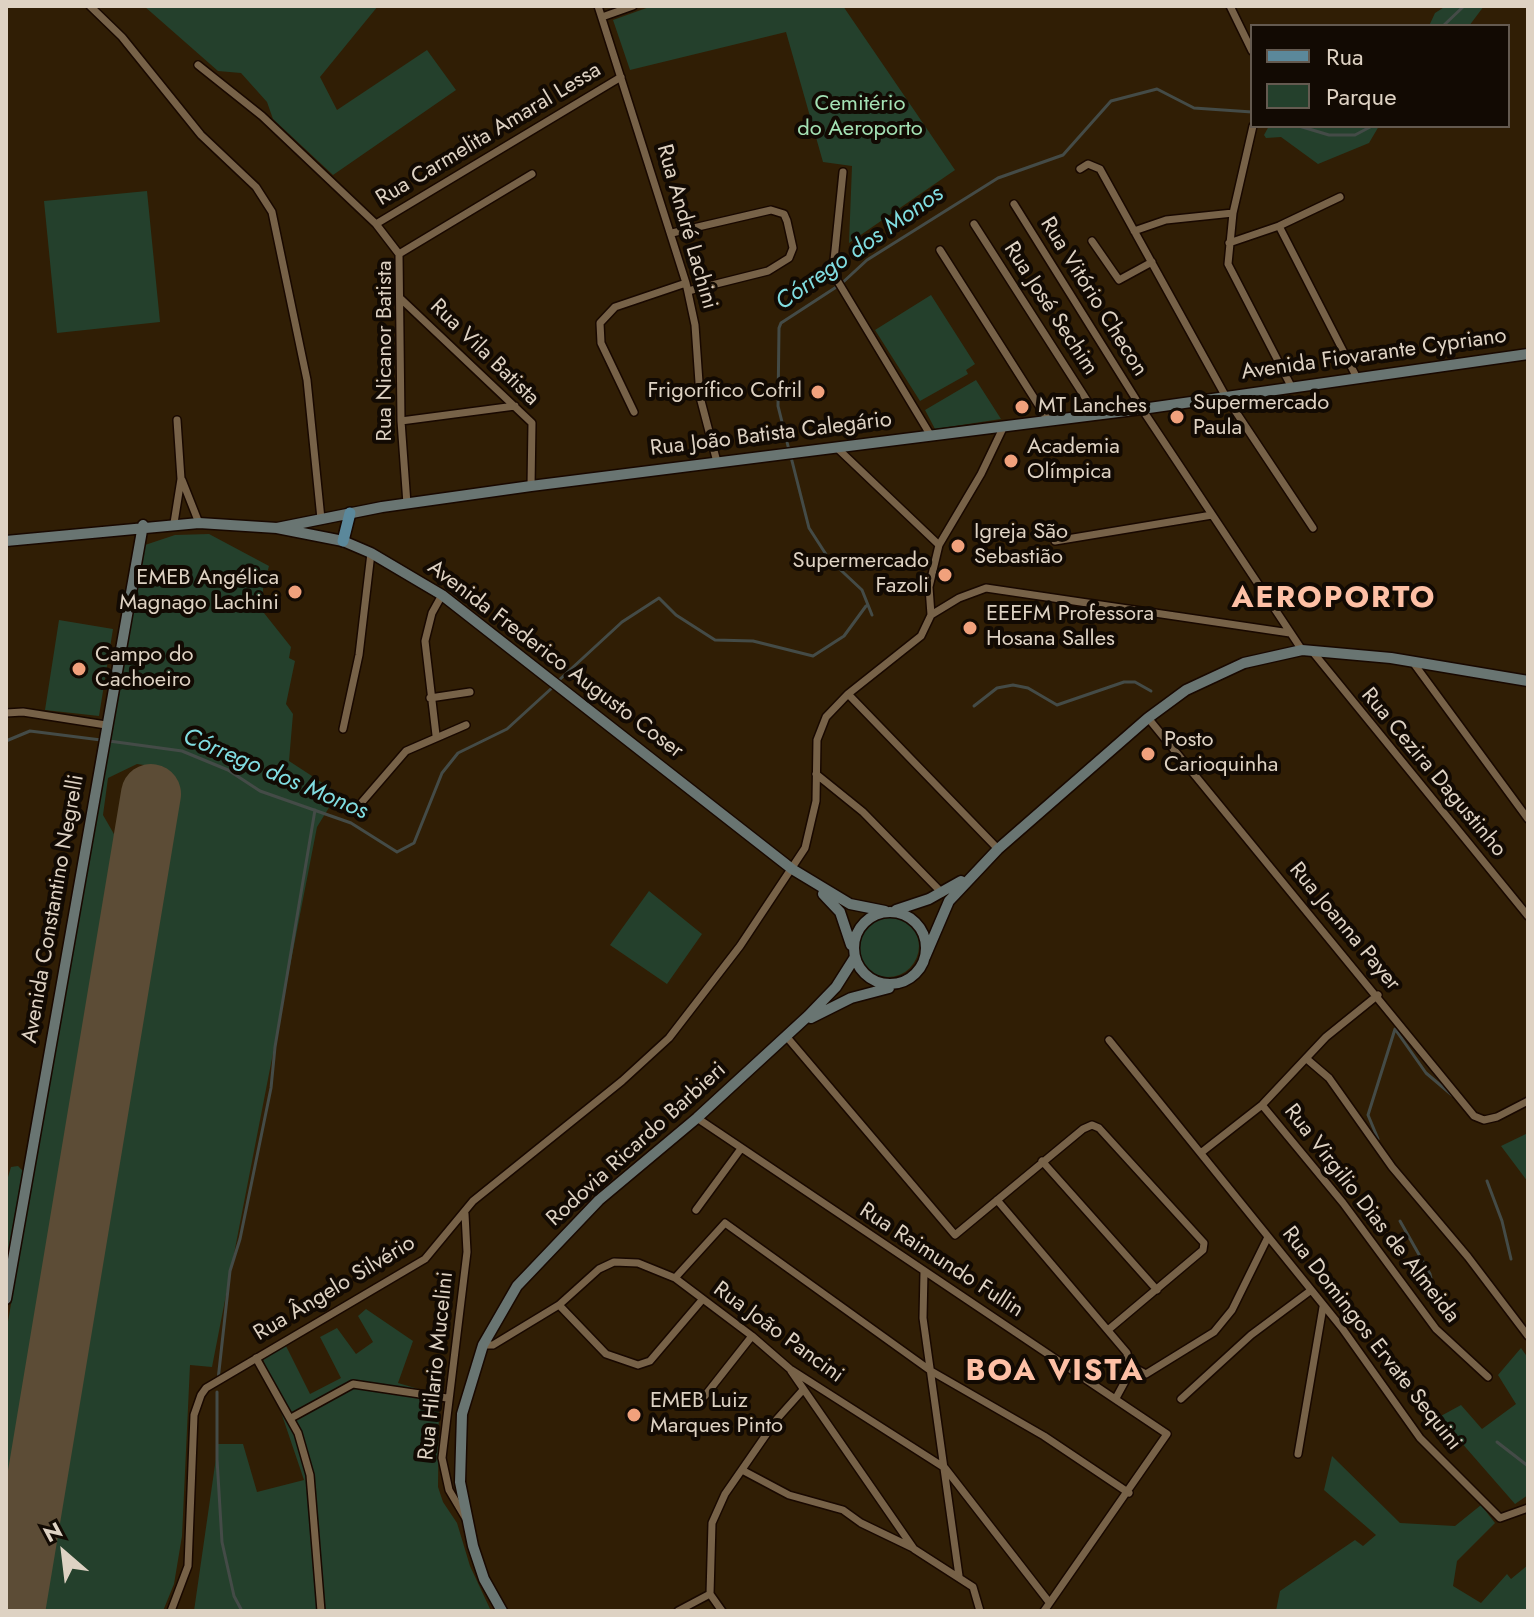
<!DOCTYPE html>
<meta charset="utf-8">
<style>
body{margin:0}
#map{position:relative;width:1534px;height:1617px;overflow:hidden;background:#301e05;font-family:Jost,sans-serif}
canvas{display:block}
.frame{position:absolute;inset:0;border:8px solid #ded2c3;pointer-events:none}
.legend{position:absolute;left:1250px;top:24px;width:260px;height:104px;box-sizing:border-box;background:#120a03;border:2px solid #645a50;margin:0;padding:10px 14px;list-style:none;font-size:24px;color:#ded2c3}
.legend li{display:flex;align-items:center;gap:16px;height:40px}
.legend b{width:40px;border:2px solid #645a50}
.north{position:absolute;left:24px;top:1513px;width:80px;height:80px;-webkit-text-stroke:6px #120a03;paint-order:stroke;rotate:332deg;font-size:22px;font-weight:700;line-height:32px;text-align:center;color:#ded2c3}
.north::after{content:'';display:block;margin:auto;width:28px;height:36px;background:#ded2c3;clip-path:polygon(50% 0,100% 100%,50% 72%,0 100%)}
</style>
<div id="map">
<canvas width="1534" height="1617"></canvas>
<div class="frame"></div>
<ul class="legend">
<li><b style="height:10px;background:#5b889b"></b>Rua</li>
<li><b style="height:22px;background:#24402c"></b>Parque</li>
</ul>
<div class="north">N</div>
</div>
<script>
const g = document.querySelector('canvas').getContext('2d');
g.lineJoin = 'round';
function paint(path, color) { g.fillStyle = color; g.fill(path, 'evenodd'); }
const toPath = rows => new Path2D(rows.map(r => 'M' + r).join(''));
function trace(path, color, width, dash) { g.strokeStyle = color; g.lineWidth = width; g.lineCap = dash ? 'butt' : 'round'; g.setLineDash(dash || []); g.stroke(path); }
function drawText(font, color, halo, rows, align = 'center') {
  g.font = font + ' Jost,sans-serif'; g.lineWidth = 8; g.setLineDash([]); g.textBaseline = 'middle'; g.strokeStyle = halo; g.fillStyle = color; for (const [text, x, y, turn = 0] of rows) {
    g.save(); g.translate(x, y); g.rotate((+turn || 0) * Math.PI / 180); g.textAlign = isNaN(turn) ? turn : align; if (halo) g.strokeText(text, 0, 0); g.fillText(text, 0, 0); g.restore();
  }
}
const green = toPath([
 [144,6,378,6,320,77,337,110,427,50,456,90,333,175,273,119,267,102,241,73,218,71],
 [652,6,843,6,955,170,849,243,852,166,823,162,786,32,630,70,613,20],
 [1446,6,1484,6,1469,26,1429,26,1435,13],
 [1269,126,1379,126,1369,143,1318,164,1281,137,1266,138,1264,135],
 [147,191,160,322,57,333,44,201],
 [931,295,975,364,966,370,968,374,920,401,875,330],
 [976,380,1001,419,935,429,925,410],
 [209,534,269,566,263,589,264,613,291,647,289,658,295,661,286,704,293,714,289,761,338,793,317,827,212,1367,190,1365,182,1536,174,1584,163,1611,34,1611,175,777,165,768,137,764,108,778,103,815,122,848,6,1551,6,1333,142,546,175,535],
 [59,620,113,629,99,716,45,710],
 [649,891,702,934,667,984,610,945],
 '857 946a31 31 0 1 1 62 0a31 31 0 1 1-62 0Z',
 [1528,1133,1528,1182,1501,1146],
 [18,1166,25,1173,6,1290,6,1184,11,1167],
 [366,1309,413,1341,398,1383,439,1395,438,1487,443,1502,457,1523,470,1566,491,1611,194,1611,218,1444,243,1444,257,1492,304,1480,262,1356,285,1344,310,1394,341,1378,320,1337,337,1328,356,1354,373,1342,358,1316],
 [1521,1348,1528,1358,1528,1495,1515,1504,1439,1417,1461,1405,1482,1429,1516,1404,1498,1375],
 [1332,1456,1400,1523,1455,1526,1481,1505,1495,1523,1457,1561,1453,1586,1481,1603,1507,1574,1511,1579,1528,1565,1528,1611,1276,1611,1280,1591,1355,1540,1363,1546,1376,1535,1324,1490]
]);
const stream = toPath([
 [1443,26,1464,6],
 [1299,126,1329,135,1355,135,1372,126],
 [789,450,778,406,779,328,781,323,841,284,867,260,998,178,1063,155,1111,101,1157,89,1194,108,1252,112],
 [791,457,809,528,829,559,862,590,872,615],
 [558,681,622,622,659,598,676,615,715,640,753,641,813,656,844,636,866,606],
 [974,706,997,688,1013,685,1028,688,1057,705,1124,682,1135,682,1151,691],
 [6,741,30,731,101,740],
 [109,741,182,751,228,770,260,791,351,823,397,852,414,843,442,773,458,753,507,729,553,687],
 [1395,1029,1426,1073,1452,1095],
 [1378,1139,1368,1115,1395,1029],
 [1487,1181,1502,1221,1511,1259],
 [1400,1221,1430,1274,1436,1299],
 [218,1380,230,1271,240,1239,271,1088,275,1047,315,810],
 [217,1392,217,1459,222,1542,234,1596,242,1611],
 [1497,1442,1528,1466]
]);
const runway = toPath([
 [15,1611,151,794]
]);
const street = toPath([
 [90,6,122,37,201,135,256,187,272,212,307,380,321,519],
 [598,6,686,283,695,325,700,397,717,462],
 [1230,6,1252,51],
 [602,17,633,6],
 [198,65,262,116,376,224,399,254,401,421,407,504],
 [1253,126,1233,213,1228,264,1291,386],
 [1080,169,1088,164,1100,169,1226,397,1313,528],
 [843,172,834,260,837,280,931,436],
 [1014,204,1142,409,1302,650],
 [376,224,621,77],
 [974,224,1095,413],
 [1279,226,1357,378],
 [1134,231,1166,220,1233,213],
 [672,233,771,210,784,214,787,221,793,248,789,258,768,271,688,291],
 [1092,241,1119,280,1152,262],
 [1229,243,1279,226,1340,197],
 [940,250,1048,420],
 [399,254,532,174],
 [401,299,532,423,531,486],
 [634,412,601,343,600,323,615,307,686,283],
 [401,421,515,406],
 [836,447,939,545],
 [182,480,199,523],
 [174,523,181,479,177,420],
 [1055,541,1212,515],
 [931,615,959,598,986,588,1290,633],
 [1312,651,1528,916],
 [1412,661,1528,819],
 [848,694,998,849],
 [430,698,470,692],
 [6,713,23,712,106,725],
 [1148,718,1474,1116,1484,1120,1497,1117,1528,1101],
 [343,729,359,655,371,553],
 [436,735,425,641,432,613,442,595],
 [816,774,863,812,942,893],
 [362,802,406,751,466,725],
 [786,1036,955,1235,1083,1129,1092,1125,1099,1128,1204,1243,1203,1250,1108,1330],
 [1109,1040,1342,1328,1420,1438,1500,1518,1528,1508],
 [1308,1060,1329,1078,1392,1167,1468,1257,1528,1336],
 [1262,1105,1343,1203,1436,1329,1488,1377],
 [697,1118,1167,1434,1044,1611],
 [1202,1152,1262,1105,1326,1037,1378,995],
 [1042,1161,1157,1290],
 [997,1200,1127,1353,1129,1374,1116,1398],
 [696,1210,740,1150],
 [465,1214,467,1252,442,1458,449,1490,465,1517],
 [924,1272,923,1318,959,1576],
 [675,1278,725,1223,931,1371,1044,1436,1129,1493],
 [559,1305,606,1354,638,1365,650,1361,702,1300],
 [483,1345,493,1345,559,1305,599,1269,614,1262,638,1263,675,1278,752,1336,790,1369,945,1468,1049,1602],
 [256,1358,298,1433,310,1475,321,1611],
 [1129,1365,1146,1374,1214,1332,1232,1310,1268,1237],
 [791,1371,914,1549,973,1587,980,1611],
 [704,1397,752,1336],
 [1181,1399,1251,1335,1310,1291],
 [291,1418,353,1384,447,1398],
 [1298,1454,1323,1307],
 [742,1470,789,1495,843,1510,861,1523,913,1548],
 [710,1594,712,1523,725,1494,777,1419,802,1391],
 [710,1594,722,1611],
 [171,1611,188,1566,194,1415,201,1395,206,1388,425,1259,473,1201,622,1081,669,1038,740,946,805,848,816,801,817,740,826,717,848,694,921,636,931,615,929,587,939,545,981,474,1004,426],
 [678,1611,710,1594]
]);
const secondary = toPath([
 [277,528,382,507,531,486,1142,409,1528,354],
 [6,541,199,523,277,528,343,541,371,553,442,595,792,869,850,904,885,911],
 [823,894,840,912,851,945],
 [896,910,929,899,961,881],
 '854 948a36 36 0 1 1 72 0a36 36 0 1 1-72 0Z',
 [925,957,949,901,998,849,1148,718,1186,690,1244,663,1302,650,1391,658,1528,681],
 [811,1018,851,998,889,988],
 [6,1299,143,525],
 [502,1611,484,1579,473,1546,460,1482,462,1414,483,1345,517,1286,599,1200,697,1118,808,1016,836,987,855,957]
]);
const primary = toPath([
 [343,541,350,513]
]);
const markers = [
 [818,392,8,"#f1a17c"],
 [1022,407,8,"#f1a17c"],
 [1177,417,8,"#f1a17c"],
 [1011,461,8,"#f1a17c"],
 [958,546,8,"#f1a17c"],
 [945,575,8,"#f1a17c"],
 [295,592,8,"#f1a17c"],
 [970,628,8,"#f1a17c"],
 [79,669,8,"#f1a17c"],
 [1148,754,8,"#f1a17c"],
 [634,1415,8,"#f1a17c"]
];
const parkNames = [
 ["Cemitério",860,105],
 ["do Aeroporto",860,130]
];
const streetNames = [
 ["Rua Carmelita Amaral Lessa",489,135,-31],
 ["Rua André Lachini",686,227,74],
 ["Rua Vitório Checon",1093,297,58],
 ["Rua José Sechim",1050,309,57],
 ["Rua Nicanor Batista",386,351,-90],
 ["Rua Vila Batista",484,353,44],
 ["Avenida Fiovarante Cypriano",1374,355,-8],
 ["Rua João Batista Calegário",771,435,-7],
 ["Avenida Frederico Augusto Coser",555,660,37],
 ["Rua Cezira Dagustinho",1433,773,50],
 ["Avenida Constantino Negrelli",54,909,-80],
 ["Rua Joanna Payer",1344,927,50],
 ["Rodovia Ricardo Barbieri",637,1145,-42],
 ["Rua Virgilio Dias de Almeida",1371,1214,52],
 ["Rua Raimundo Fullin",941,1261,33],
 ["Rua Ângelo Silvério",335,1289,-31],
 ["Rua João Pancini",778,1333,36],
 ["Rua Domingos Ervate Sequini",1371,1339,52],
 ["Rua Hilario Mucelini",437,1366,-84]
];
const poiNames = [
 ["Frigorífico Cofril",802,392,"right"],
 ["Supermercado",1193,404],
 ["Paula",1193,429],
 ["MT Lanches",1038,407],
 ["Academia",1027,448],
 ["Olímpica",1027,473],
 ["Igreja São",974,533],
 ["Sebastião",974,558],
 ["Supermercado",929,562,"right"],
 ["Fazoli",929,587,"right"],
 ["EMEB Angélica",279,579,"right"],
 ["Magnago Lachini",279,604,"right"],
 ["EEEFM Professora",986,615],
 ["Hosana Salles",986,640],
 ["Campo do",95,656],
 ["Cachoeiro",95,681],
 ["Posto",1164,741],
 ["Carioquinha",1164,766],
 ["EMEB Luiz",650,1402],
 ["Marques Pinto",650,1427]
];
const waterNames = [
 ["Córrego dos Monos",860,249,-35],
 ["Córrego dos Monos",275,775,23]
];
const districtNames = [
 ["AEROPORTO",1334,600],
 ["BOA VISTA",1055,1373]
];
paint(green, '#24402c');
trace(stream, '#444b47', 3);
trace(runway, '#5c4c36', 60);
trace(street, '#180800', 10);
trace(secondary, '#180800', 13);
trace(primary, '#180800', 14);
trace(street, '#776248', 7);
trace(secondary, '#697572', 10);
trace(primary, '#5b889b', 11);
for (const [x, y, r, color] of markers) { const dot = new Path2D(); dot.arc(x, y, r, 0, 2 * Math.PI); g.fillStyle = color; g.fill(dot); trace(dot, '#120a03', 3); }
drawText('22px', '#a4e1b4', '#120a03', parkNames);
drawText('22px', '#ded2c3', '#120a03', streetNames);
drawText('22px', '#ded2c3', '#120a03', poiNames, 'left');
drawText('italic 24px', '#80dde1', '#120a03', waterNames);
g.letterSpacing = '2px';
drawText('bold 30px', '#fec0a5', '#120a03', districtNames);
g.letterSpacing = '0px';
</script>
